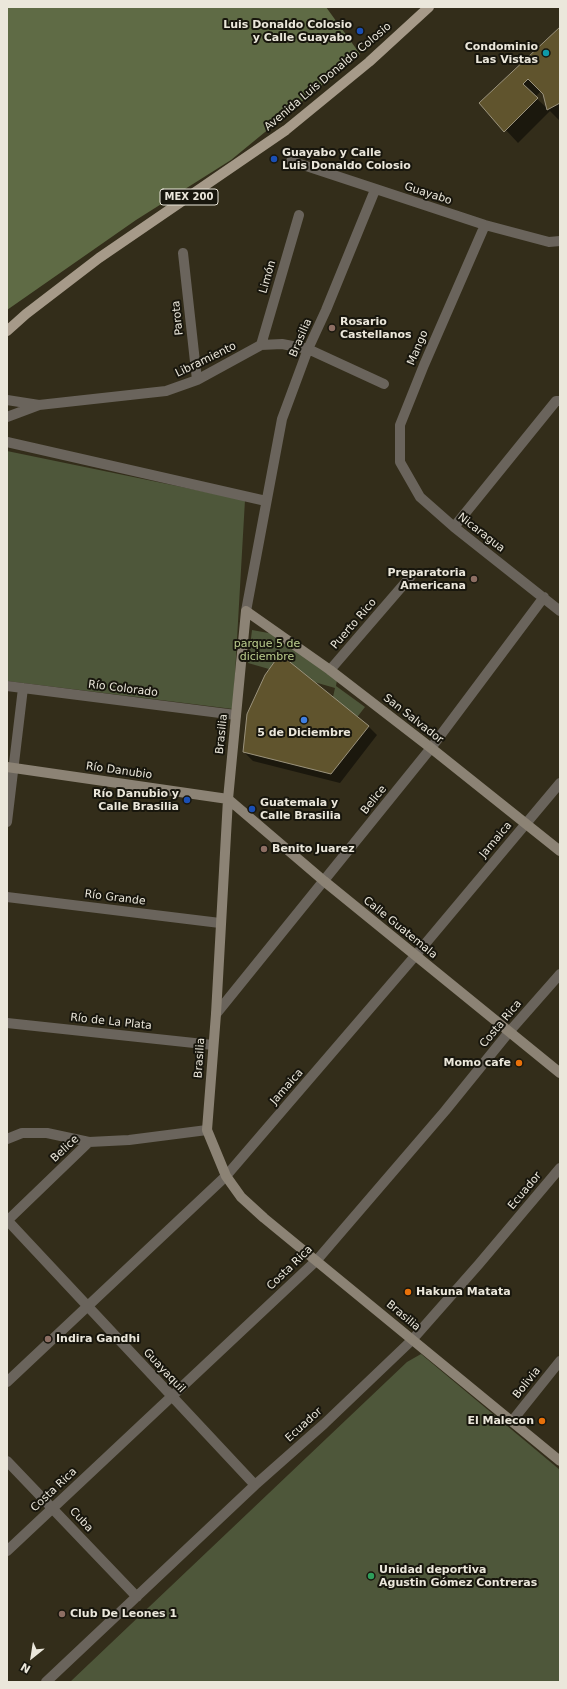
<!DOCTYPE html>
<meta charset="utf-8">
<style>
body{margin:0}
#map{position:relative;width:567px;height:1689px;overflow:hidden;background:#332d1a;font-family:"DejaVu Sans",sans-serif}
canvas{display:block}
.frame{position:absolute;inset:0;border:8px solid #ebe7db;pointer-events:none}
.north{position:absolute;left:12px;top:1637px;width:40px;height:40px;-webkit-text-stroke:3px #18160d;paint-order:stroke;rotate:210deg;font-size:11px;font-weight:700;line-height:16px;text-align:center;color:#ebe7db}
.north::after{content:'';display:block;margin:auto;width:14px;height:18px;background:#ebe7db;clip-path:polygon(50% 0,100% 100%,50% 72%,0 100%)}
</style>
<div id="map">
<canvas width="567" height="1689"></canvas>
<div class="frame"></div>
<div class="north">N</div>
</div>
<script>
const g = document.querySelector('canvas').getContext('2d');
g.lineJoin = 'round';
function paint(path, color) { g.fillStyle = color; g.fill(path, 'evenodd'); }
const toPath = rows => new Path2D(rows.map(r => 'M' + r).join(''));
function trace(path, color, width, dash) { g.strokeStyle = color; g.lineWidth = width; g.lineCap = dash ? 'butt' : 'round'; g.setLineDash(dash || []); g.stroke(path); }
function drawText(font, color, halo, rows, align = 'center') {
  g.font = font + ' "DejaVu Sans",sans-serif'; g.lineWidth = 4; g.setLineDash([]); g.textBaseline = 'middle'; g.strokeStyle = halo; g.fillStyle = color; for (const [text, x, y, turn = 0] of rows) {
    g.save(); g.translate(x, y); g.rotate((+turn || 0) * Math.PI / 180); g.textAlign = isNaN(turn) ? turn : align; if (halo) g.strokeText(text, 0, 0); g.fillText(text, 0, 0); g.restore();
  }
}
const green = toPath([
 [7,451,245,500,233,709,7,681],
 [252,630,274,634,337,680,336,686,365,707,348,729,328,719,335,688,248,663],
 [421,1354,560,1470,560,1682,70,1682,407,1362]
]);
const forest = toPath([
 [7,7,326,7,360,54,231,160,136,220,7,310]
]);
const shadow = toPath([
 [560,28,560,121,550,111,518,143,481,103],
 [541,91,544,94,548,109,535,97],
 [368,726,377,735,340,783,253,761,244,752]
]);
const building = toPath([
 [560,27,560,103,547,110,543,94,528,79,523,84,538,98,504,132,479,103,560,27],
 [280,654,369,726,331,774,243,752,247,714,265,675,280,654]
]);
const street = toPath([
 [291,161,485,225,549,242,560,241],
 [485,225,424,365,400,425,400,462,420,497,454,527,560,611],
 [183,253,197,380],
 [261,345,299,215],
 [7,400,39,405],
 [7,417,39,405,166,391,197,380,261,345,282,344,308,349,384,384],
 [7,442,266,501],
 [454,527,556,401,560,401],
 [246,611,282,419,308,349,326,310,375,190],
 [330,670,411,576],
 [7,686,236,715],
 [7,822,23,688],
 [7,897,220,923],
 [216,1014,431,748,544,597],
 [7,1023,213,1045],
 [7,1139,22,1133,47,1133,89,1142],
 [7,1220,255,1485],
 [7,1221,89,1142,129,1140,207,1130],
 [7,1382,226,1176,415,956,560,783],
 [512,1421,560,1361],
 [7,1461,137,1597],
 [7,1551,317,1260,445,1111,509,1032,560,974],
 [46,1682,255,1485,324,1424,412,1340,479,1264,560,1168]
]);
const secondary = toPath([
 [7,767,228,799,324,881,560,1073],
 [560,851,431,748,330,670,246,611,228,799,216,1014,207,1130,226,1176,241,1197,264,1218,560,1461]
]);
const primary = toPath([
 [7,331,26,314,99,258,286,130,369,62,429,7]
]);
const markers = [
 [360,31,4,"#1a4fb4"],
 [546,53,4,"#0f9aa8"],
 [274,159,4,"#1a4fb4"],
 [332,328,4,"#8d6e63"],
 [474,579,4,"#8d6e63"],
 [304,720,4,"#3f7fe0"],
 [187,800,4,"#1a4fb4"],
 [252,809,4,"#1a4fb4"],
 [264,849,4,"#8d6e63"],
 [519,1063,4,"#e8710a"],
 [408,1292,4,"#e8710a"],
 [48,1339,4,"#8d6e63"],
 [542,1421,4,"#e8710a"],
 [371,1576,4,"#2e9e5b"],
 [62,1614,4,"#8d6e63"]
];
const shields = [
 [189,197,58]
];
const shieldNames = [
 ["MEX 200",189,197]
];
const poiNames = [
 ["Luis Donaldo Colosio",352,25,"right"],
 ["y Calle Guayabo",352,38,"right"],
 ["Condominio",538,47,"right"],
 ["Las Vistas",538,60,"right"],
 ["Guayabo y Calle",282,153],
 ["Luis Donaldo Colosio",282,166],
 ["Rosario",340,322],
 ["Castellanos",340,335],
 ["Preparatoria",466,573,"right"],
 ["Americana",466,586,"right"],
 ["5 de Diciembre",304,733,"center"],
 ["Río Danubio y",179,794,"right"],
 ["Calle Brasilia",179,807,"right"],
 ["Guatemala y",260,803],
 ["Calle Brasilia",260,816],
 ["Benito Juarez",272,849],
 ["Momo cafe",511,1063,"right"],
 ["Hakuna Matata",416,1292],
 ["Indira Gandhi",56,1339],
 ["El Malecon",534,1421,"right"],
 ["Unidad deportiva",379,1570],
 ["Agustin Gómez Contreras",379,1583],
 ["Club De Leones 1",70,1614]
];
const streetNames = [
 ["Avenida Luis Donaldo Colosio",328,77,-40],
 ["Guayabo",428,194,18],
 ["Limón",268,277,-74],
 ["Parota",178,318,-96],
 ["Brasilia",301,338,-67],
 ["Mango",418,348,-67],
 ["Libramiento",206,360,-26],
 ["Nicaragua",481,533,38],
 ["Puerto Rico",354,624,-49],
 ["Río Colorado",123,689,7],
 ["San Salvador",413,719,38],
 ["Brasilia",222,734,-84],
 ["Río Danubio",119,771,8],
 ["Belice",374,800,-51],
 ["Jamaica",496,840,-50],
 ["Río Grande",115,898,7],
 ["Calle Guatemala",400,928,39],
 ["Río de La Plata",111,1022,6],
 ["Costa Rica",501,1024,-50],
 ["Brasilia",200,1058,-86],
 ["Jamaica",287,1087,-49],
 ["Belice",65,1149,-43],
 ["Ecuador",525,1191,-50],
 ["Costa Rica",290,1268,-44],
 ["Brasilia",403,1316,40],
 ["Guayaquil",164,1371,47],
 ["Bolivia",527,1383,-51],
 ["Ecuador",304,1425,-42],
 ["Costa Rica",54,1490,-43],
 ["Cuba",81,1520,47]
];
const parkNames = [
 ["parque 5 de",267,644],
 ["diciembre",267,657]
];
paint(green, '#4e573a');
paint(forest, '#5f6b45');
paint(shadow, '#0007');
paint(building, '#60542d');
trace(building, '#9b937d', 1);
trace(street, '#6a645c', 10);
trace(secondary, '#8c8375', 10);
trace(primary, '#a69a89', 10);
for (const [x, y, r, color] of markers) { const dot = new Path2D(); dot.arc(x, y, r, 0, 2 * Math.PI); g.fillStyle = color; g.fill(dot); trace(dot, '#18160d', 1.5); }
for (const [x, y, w] of shields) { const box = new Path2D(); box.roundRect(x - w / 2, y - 8, w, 16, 3); g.fillStyle = '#18160d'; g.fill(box); trace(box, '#ebe7db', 1); }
drawText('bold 10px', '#ebe7db', null, shieldNames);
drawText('bold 11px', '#ebe7db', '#18160d', poiNames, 'left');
drawText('11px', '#ebe7db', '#18160d', streetNames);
drawText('11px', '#bbce8e', '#18160d', parkNames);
</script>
